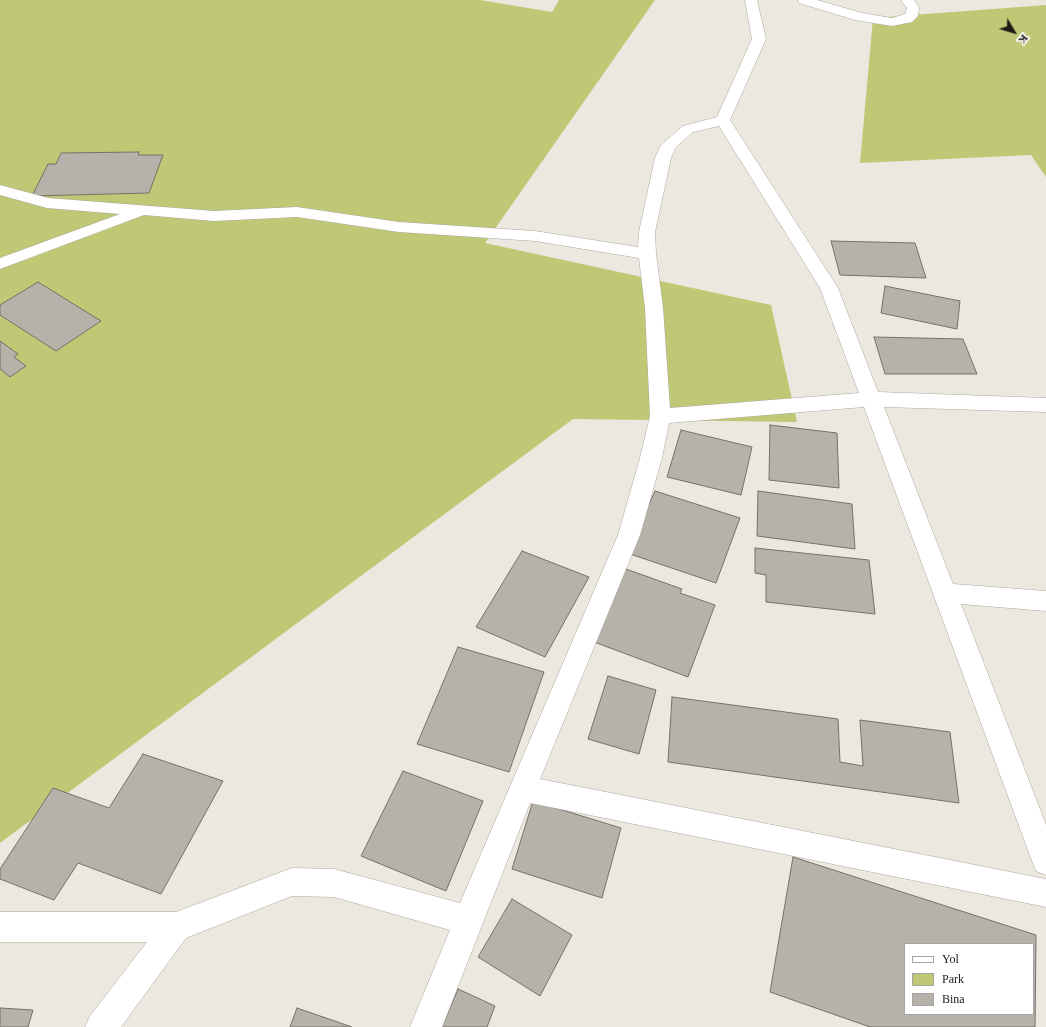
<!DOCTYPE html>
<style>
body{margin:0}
#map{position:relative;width:1046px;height:1027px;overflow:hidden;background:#ece8df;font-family:Georgia,serif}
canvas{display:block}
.legend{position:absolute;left:904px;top:943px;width:130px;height:72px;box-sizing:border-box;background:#fff;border:1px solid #a4a4a2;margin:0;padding:5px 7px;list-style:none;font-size:12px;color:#1c1b17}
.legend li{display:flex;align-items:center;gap:8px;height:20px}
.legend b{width:20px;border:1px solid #a4a4a2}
.north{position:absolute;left:994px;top:12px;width:40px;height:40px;-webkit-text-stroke:3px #fff;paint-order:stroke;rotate:128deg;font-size:11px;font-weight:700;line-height:16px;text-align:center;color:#1c1b17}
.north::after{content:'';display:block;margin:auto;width:14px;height:18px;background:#1c1b17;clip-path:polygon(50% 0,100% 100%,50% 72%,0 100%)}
</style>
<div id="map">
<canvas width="1046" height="1027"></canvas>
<ul class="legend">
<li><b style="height:5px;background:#fff"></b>Yol</li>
<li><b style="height:11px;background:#c0c876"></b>Park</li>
<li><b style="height:11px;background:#b6b2a9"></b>Bina</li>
</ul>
<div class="north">K</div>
</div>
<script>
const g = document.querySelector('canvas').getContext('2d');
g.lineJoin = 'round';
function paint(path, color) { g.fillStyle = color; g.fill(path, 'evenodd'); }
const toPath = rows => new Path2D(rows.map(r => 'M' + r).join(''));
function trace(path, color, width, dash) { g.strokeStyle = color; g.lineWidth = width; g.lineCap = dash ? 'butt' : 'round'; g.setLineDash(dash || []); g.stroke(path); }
const green = toPath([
 [0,0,480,0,552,12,559,0,655,0,485,243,771,305,797,422,573,419,0,843],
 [1046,5,1046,177,1031,155,860,163,873,18]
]);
const building = toPath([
 [139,152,138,155,163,155,149,193,32,196,48,164,56,164,61,153,139,152],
 [831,241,915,243,926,278,840,275,831,241],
 [38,282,101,321,56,351,0,315,0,305,38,282],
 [885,286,960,301,957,329,881,313,885,286],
 [874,337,963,339,977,374,885,374,874,337],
 [0,341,18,354,14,357,26,366,10,377,0,369,0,341],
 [770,425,837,433,839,488,769,480,770,425],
 [681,430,752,447,741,495,667,477,681,430],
 [655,491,740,518,716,583,627,553,655,491],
 [758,491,852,504,855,549,757,536,758,491],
 [755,548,869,560,875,614,766,602,766,575,755,573,755,548],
 [522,551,589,577,545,657,476,627,522,551],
 [626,569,682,589,680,593,715,605,688,677,594,642,626,569],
 [458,647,544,672,509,772,417,744,458,647],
 [608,676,656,690,639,754,588,739,608,676],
 [672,697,838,719,840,762,863,766,860,720,950,732,959,803,668,762,672,697],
 [143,754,223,781,161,894,78,863,54,900,0,879,0,869,53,788,109,808,143,754],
 [403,771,483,801,446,891,361,856,403,771],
 [533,801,621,828,602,898,512,869,533,801],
 [793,857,1036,935,1035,1027,870,1027,770,992,793,857],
 [905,944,1033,944,1033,1014,905,1014,905,944],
 [512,899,572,935,540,996,478,957,512,899],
 [458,989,495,1006,487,1027,442,1027,458,989],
 [0,1008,33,1010,28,1027,0,1027,0,1008],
 [297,1008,352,1027,290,1027,297,1008]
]);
const minor = toPath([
 [745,0,757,0,766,39,730,120,838,288,878,392,1046,398,1046,412,884,407,953,584,1046,591,1046,611,961,604,1046,825,1046,875,1036,871,1032,861,864,407,669,423,662,458,640,535,540,779,1046,879,1046,907,530,803,442,1027,410,1027,450,930,334,897,292,896,186,938,121,1027,85,1027,90,1016,147,942,0,942,0,912,176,912,292,868,334,869,460,903,618,535,640,458,650,416,645,308,639,258,535,241,399,232,297,217,214,221,144,215,0,269,0,258,120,214,47,208,0,195,0,185,48,198,214,211,297,207,399,222,535,231,638,247,639,232,655,158,661,145,683,126,717,117,752,39,745,0],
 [719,126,820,288,859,393,670,408,663,308,656,254,655,232,671,158,676,147,693,132,719,126],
 [798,0,817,0,862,13,892,18,905,14,907,8,901,0,914,0,919,8,918,16,912,22,892,26,855,20,799,3,798,0]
]);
paint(green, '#c0c876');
paint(building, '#b6b2a9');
trace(building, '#757169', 1);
trace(minor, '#aba79e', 1);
paint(minor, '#fff');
</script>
